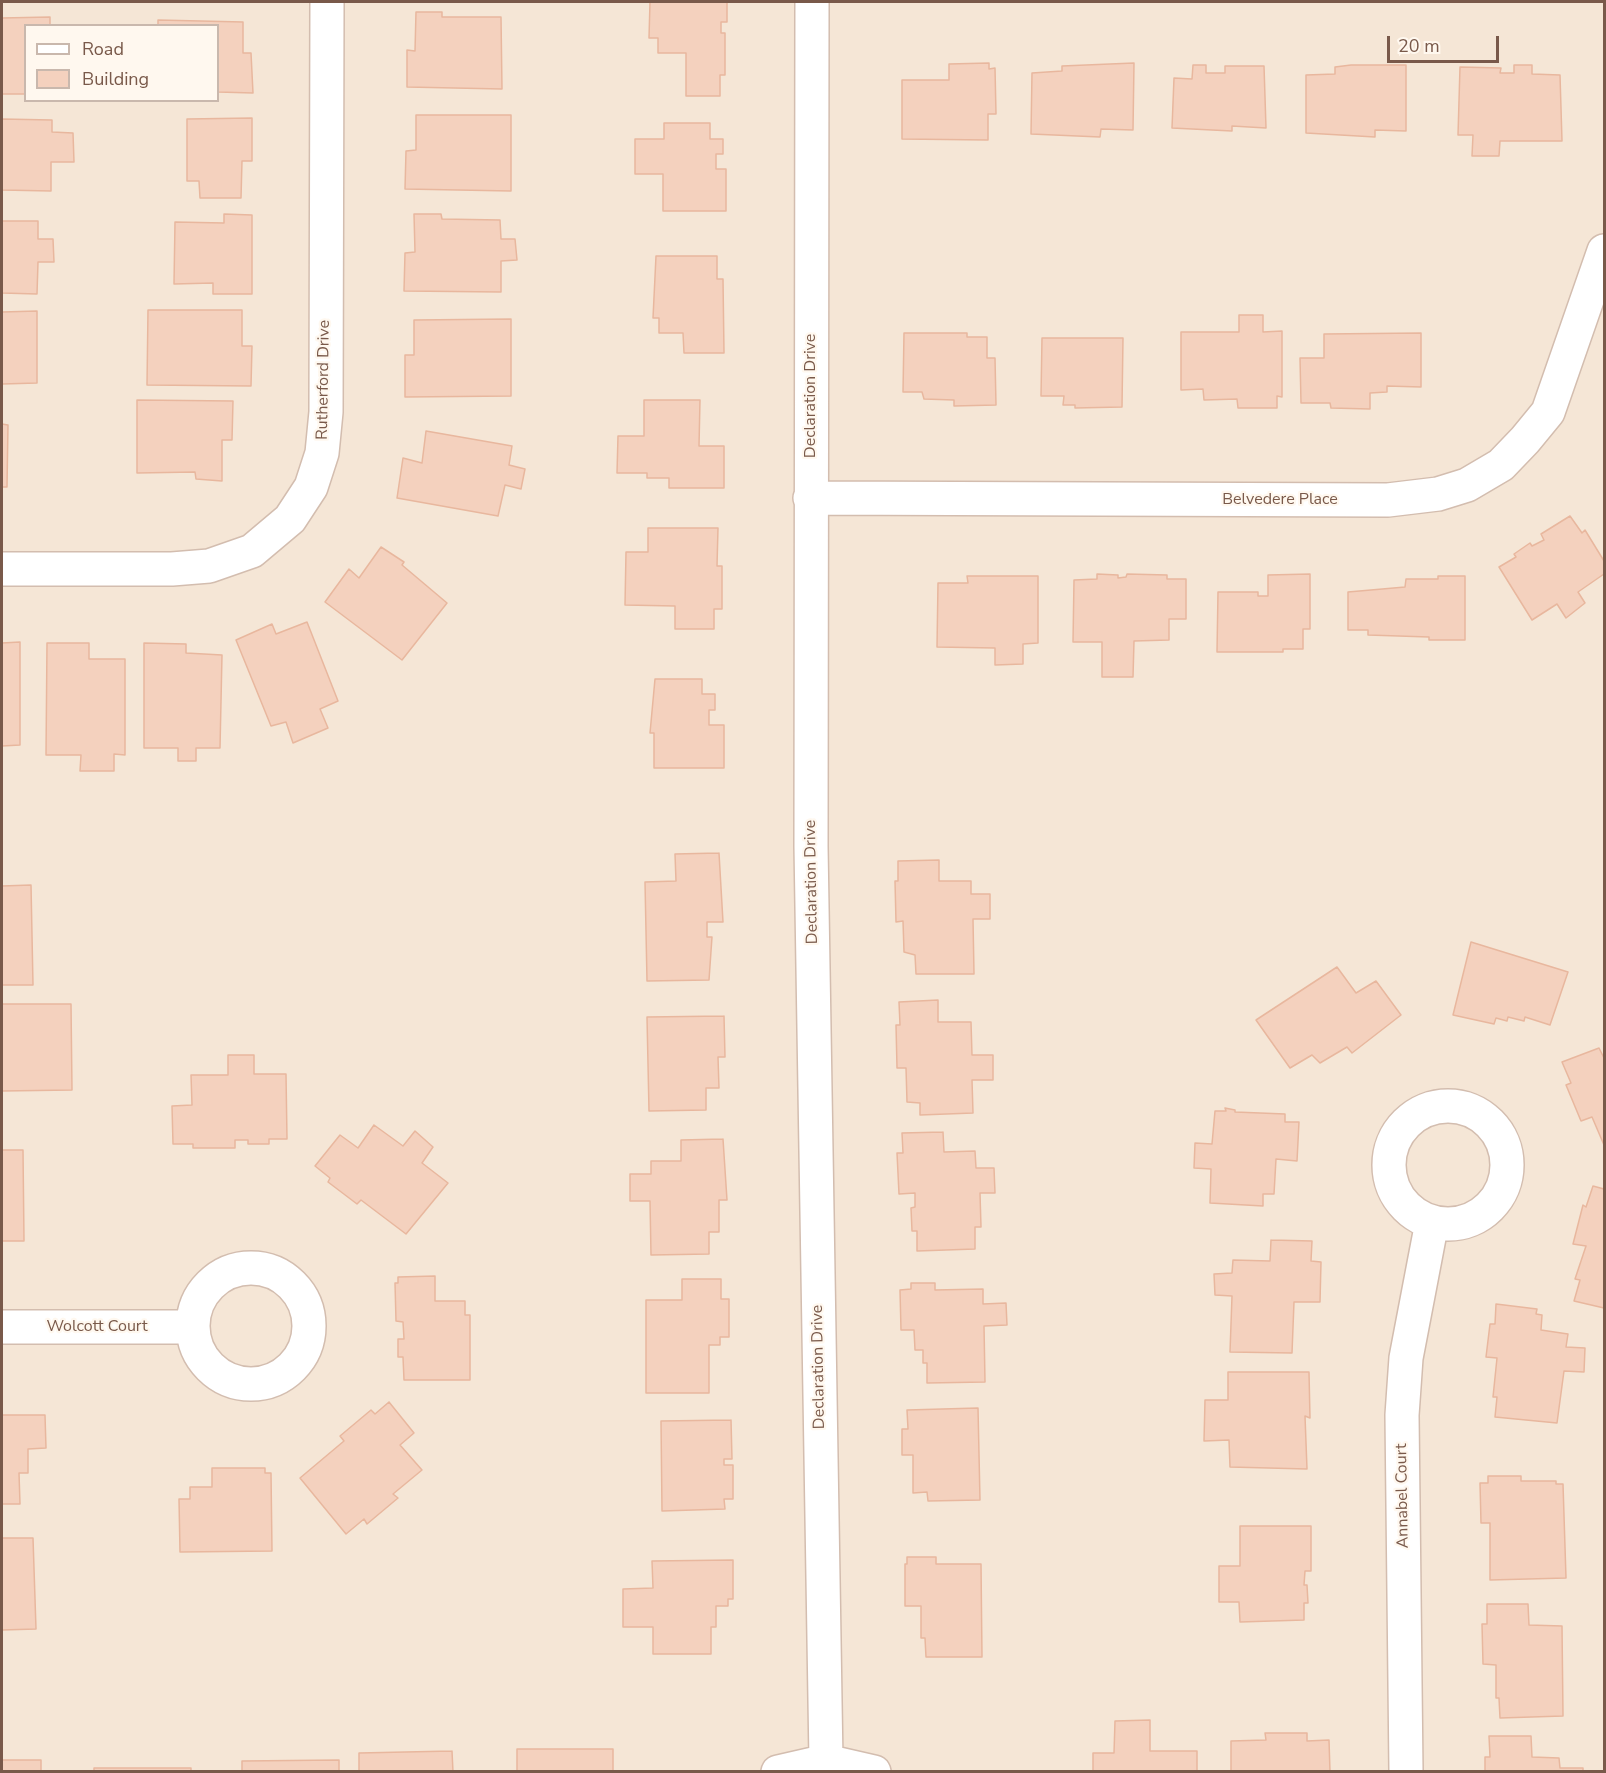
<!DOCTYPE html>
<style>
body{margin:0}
#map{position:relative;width:1606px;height:1773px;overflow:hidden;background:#fdf4e8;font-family:"Nunito Sans",sans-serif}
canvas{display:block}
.frame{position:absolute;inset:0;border:3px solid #79594a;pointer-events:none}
.legend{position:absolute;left:24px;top:24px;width:195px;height:78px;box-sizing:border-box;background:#fff8ef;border:2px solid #c9b8ad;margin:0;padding:8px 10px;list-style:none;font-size:18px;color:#79594a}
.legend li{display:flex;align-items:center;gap:12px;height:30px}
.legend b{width:30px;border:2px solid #c9b8ad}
.scale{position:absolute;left:1387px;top:36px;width:112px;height:27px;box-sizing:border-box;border:3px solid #79594a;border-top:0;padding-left:8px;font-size:18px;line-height:21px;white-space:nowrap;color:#79594a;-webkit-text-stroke:4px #fff8ef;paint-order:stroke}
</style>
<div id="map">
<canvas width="1606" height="1773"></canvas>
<div class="frame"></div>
<ul class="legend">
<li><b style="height:8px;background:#fff"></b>Road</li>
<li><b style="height:16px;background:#f4d1be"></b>Building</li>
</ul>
<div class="scale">20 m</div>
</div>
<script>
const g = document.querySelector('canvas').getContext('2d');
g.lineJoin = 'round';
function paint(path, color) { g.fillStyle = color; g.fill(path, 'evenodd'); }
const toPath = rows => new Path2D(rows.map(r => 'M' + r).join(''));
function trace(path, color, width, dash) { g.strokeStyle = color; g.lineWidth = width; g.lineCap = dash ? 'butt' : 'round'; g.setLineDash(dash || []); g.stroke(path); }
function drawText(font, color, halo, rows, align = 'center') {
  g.font = font + ' "Nunito Sans",sans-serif'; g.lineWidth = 4.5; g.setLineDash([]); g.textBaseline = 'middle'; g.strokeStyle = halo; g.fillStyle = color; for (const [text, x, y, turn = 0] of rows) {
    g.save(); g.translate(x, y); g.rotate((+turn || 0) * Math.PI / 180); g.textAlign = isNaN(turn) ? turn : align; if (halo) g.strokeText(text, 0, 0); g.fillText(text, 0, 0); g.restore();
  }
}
const residential = toPath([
 [2,2,1604,2,1604,1771,2,1772],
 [26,26,218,26,218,100,26,100]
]);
const building = toPath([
 [650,2,727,2,727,22,721,22,721,33,725,33,725,75,720,75,720,96,686,96,686,53,658,53,658,38,649,38,650,2],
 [416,12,442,12,442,17,501,17,502,89,407,87,407,50,415,51,416,12],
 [50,17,50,26,26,26,26,94,2,94,2,18,50,17],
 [158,20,243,22,243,53,251,53,253,93,218,92,218,26,158,26,158,20],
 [989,63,989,69,995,68,996,114,988,114,988,140,902,139,902,80,949,80,949,64,989,63],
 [1134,63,1133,130,1101,129,1100,137,1031,134,1032,73,1062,71,1062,66,1134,63],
 [1193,65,1206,65,1206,73,1225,73,1225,66,1264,66,1266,128,1232,126,1232,131,1172,128,1174,78,1192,79,1193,65],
 [1351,65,1406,65,1406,131,1375,130,1375,137,1306,133,1306,75,1335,74,1335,67,1351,65],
 [1514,65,1532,65,1532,74,1560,75,1562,141,1500,141,1499,156,1472,156,1473,135,1458,135,1460,67,1501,68,1500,73,1514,73,1514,65],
 [416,115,511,115,511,191,405,189,406,151,416,150,416,115],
 [252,118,252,161,242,161,241,198,200,198,199,181,187,181,187,119,252,118],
 [2,119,52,120,52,132,73,133,74,162,51,162,51,191,2,190,2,119],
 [664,123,710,123,710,139,723,139,723,154,716,154,716,169,726,169,726,211,663,211,663,174,635,174,635,139,664,139,664,123],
 [224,214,252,215,252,294,213,294,213,283,174,284,175,222,224,223,224,214],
 [414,214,441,214,442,219,500,220,501,239,515,239,517,260,501,261,501,292,404,291,405,253,415,252,414,214],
 [2,221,38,221,38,239,53,239,54,262,38,262,37,294,2,293,2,221],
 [656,256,717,256,717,279,723,279,724,353,684,353,683,333,659,333,659,318,653,318,656,256],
 [148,310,242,310,242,346,252,346,251,386,147,385,148,310],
 [37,311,37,383,2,384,2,312,37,311],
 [1239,315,1263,315,1263,332,1282,331,1282,397,1277,396,1277,408,1238,408,1237,399,1204,400,1203,389,1181,390,1181,332,1239,332,1239,315],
 [511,319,511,396,405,397,405,355,414,355,414,320,511,319],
 [904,333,967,333,967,337,987,337,987,358,995,358,996,405,954,406,954,400,924,399,922,392,903,392,904,333],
 [1421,333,1421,387,1387,386,1387,392,1370,393,1370,409,1331,408,1330,403,1301,403,1300,358,1324,358,1324,334,1421,333],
 [1042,338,1123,338,1122,407,1075,408,1075,405,1063,405,1064,396,1041,396,1042,338],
 [137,400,233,401,232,440,222,440,222,481,196,479,195,472,137,473,137,400],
 [644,400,700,400,699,446,724,446,724,488,669,488,669,478,647,478,647,473,617,473,618,436,644,436,644,400],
 [2,424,8,425,7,487,2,487,2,424],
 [426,431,512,446,509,465,525,469,521,489,505,485,498,516,397,498,403,458,422,463,426,431],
 [1570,516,1582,533,1585,530,1604,561,1604,574,1578,592,1585,603,1566,618,1557,604,1532,620,1499,567,1516,557,1514,554,1530,543,1532,546,1544,540,1541,534,1570,516],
 [648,528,718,528,717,566,722,566,722,609,714,609,714,629,675,629,675,606,625,605,626,552,648,552,648,528],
 [381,547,404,562,402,565,447,603,402,660,325,602,349,569,359,578,381,547],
 [1097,574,1118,575,1118,578,1126,577,1127,574,1167,575,1167,579,1186,579,1186,619,1169,619,1169,640,1134,641,1133,677,1102,677,1102,642,1073,642,1074,580,1097,579,1097,574],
 [1310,574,1310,629,1303,629,1303,649,1283,649,1283,652,1217,652,1218,592,1258,592,1258,596,1268,596,1268,575,1310,574],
 [967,576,1038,576,1038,643,1023,644,1023,664,995,665,995,648,937,647,938,583,968,583,967,576],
 [1438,576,1465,576,1465,640,1429,640,1429,637,1368,635,1368,630,1348,630,1348,592,1405,587,1406,579,1438,579,1438,576],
 [307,622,338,701,320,709,328,728,293,743,286,722,271,726,236,640,272,624,276,634,307,622],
 [20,642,20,745,2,746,2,643,20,642],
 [47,643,89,643,89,659,125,659,125,755,114,754,114,771,80,771,81,755,46,755,47,643],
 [144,643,186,644,186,653,222,655,220,748,196,748,196,761,178,761,178,748,144,748,144,643],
 [655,679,702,679,702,694,715,694,715,710,709,710,709,725,724,725,724,768,654,768,654,733,650,733,655,679],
 [719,853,723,922,707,922,707,937,712,937,709,980,647,981,645,882,676,881,675,854,719,853],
 [939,860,939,881,971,881,971,894,990,894,990,919,973,919,974,974,916,974,915,955,904,952,903,921,896,922,895,881,898,881,898,861,939,860],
 [31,885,33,985,2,985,2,886,31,885],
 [1471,942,1568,972,1550,1025,1525,1017,1524,1021,1508,1017,1507,1021,1496,1018,1494,1024,1453,1015,1471,942],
 [1337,967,1356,993,1376,981,1401,1015,1352,1053,1347,1047,1320,1063,1312,1055,1290,1068,1256,1020,1337,967],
 [938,1000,938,1022,971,1022,972,1055,993,1055,993,1080,972,1080,973,1113,920,1115,920,1103,907,1102,906,1068,897,1068,896,1025,900,1025,899,1002,938,1000],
 [2,1004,71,1004,72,1090,2,1091,2,1004],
 [724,1016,725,1057,718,1057,719,1088,706,1088,706,1110,649,1111,647,1017,724,1016],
 [1599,1048,1604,1058,1604,1145,1592,1117,1581,1121,1566,1085,1571,1083,1562,1062,1599,1048],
 [228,1055,254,1055,254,1074,286,1074,287,1139,269,1139,269,1144,248,1144,248,1140,235,1140,235,1148,193,1148,193,1144,173,1144,172,1106,192,1105,191,1075,228,1075,228,1055],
 [1225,1108,1235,1110,1235,1112,1285,1114,1285,1122,1299,1122,1297,1161,1276,1159,1274,1194,1263,1194,1263,1206,1210,1203,1211,1169,1194,1168,1195,1143,1212,1144,1215,1111,1226,1111,1225,1108],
 [374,1125,403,1146,415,1131,433,1147,422,1163,448,1183,406,1234,361,1200,357,1204,328,1182,330,1178,315,1166,340,1135,358,1148,374,1125],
 [943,1132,944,1152,975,1151,976,1168,994,1168,995,1193,980,1193,981,1227,975,1227,975,1249,917,1251,917,1231,912,1231,911,1208,915,1207,915,1193,899,1194,897,1153,903,1153,902,1133,943,1132],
 [723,1139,727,1200,719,1200,719,1232,709,1232,709,1254,651,1255,650,1201,630,1201,630,1174,651,1174,651,1161,681,1161,681,1140,723,1139],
 [2,1150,23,1150,24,1241,2,1241,2,1150],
 [1593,1186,1604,1189,1604,1308,1574,1301,1580,1280,1575,1279,1586,1246,1573,1244,1583,1205,1586,1207,1593,1186],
 [1271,1240,1312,1241,1311,1261,1321,1262,1320,1302,1294,1302,1292,1353,1230,1352,1232,1296,1215,1295,1214,1274,1232,1273,1233,1260,1270,1261,1271,1240],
 [435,1276,435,1301,465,1301,465,1315,470,1315,470,1380,404,1380,403,1357,398,1357,398,1339,404,1339,403,1322,396,1321,395,1283,398,1283,398,1277,435,1276],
 [682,1279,721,1279,721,1299,729,1299,729,1337,720,1337,720,1345,709,1345,709,1393,646,1393,646,1300,682,1300,682,1279],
 [911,1283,935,1283,935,1290,983,1289,983,1304,1006,1303,1007,1325,984,1326,985,1382,927,1383,927,1363,923,1363,923,1350,915,1350,914,1330,901,1330,900,1290,911,1289,911,1283],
 [1496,1304,1537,1309,1536,1314,1542,1315,1541,1330,1568,1334,1566,1347,1585,1348,1584,1372,1564,1371,1557,1423,1495,1417,1497,1397,1493,1397,1497,1358,1486,1357,1490,1324,1495,1324,1496,1304],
 [1228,1372,1309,1372,1310,1418,1305,1416,1307,1469,1230,1467,1229,1440,1204,1441,1205,1400,1228,1400,1228,1372],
 [389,1402,414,1433,400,1445,422,1470,393,1494,398,1498,367,1524,364,1519,346,1534,300,1478,344,1441,340,1436,371,1410,375,1414,389,1402],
 [978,1408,980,1500,928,1501,927,1492,913,1493,913,1455,902,1455,902,1429,908,1429,907,1410,978,1408],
 [2,1415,45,1415,46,1448,28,1449,28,1473,19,1473,20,1504,2,1504,2,1415],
 [731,1420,732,1459,724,1459,724,1465,733,1465,733,1499,724,1499,725,1509,662,1511,661,1421,731,1420],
 [212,1468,265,1468,265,1473,271,1473,272,1551,180,1552,179,1499,190,1499,190,1487,212,1487,212,1468],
 [1488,1476,1521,1476,1521,1481,1556,1481,1556,1484,1563,1484,1566,1578,1490,1580,1490,1523,1481,1523,1480,1483,1488,1483,1488,1476],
 [1240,1526,1311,1526,1311,1571,1305,1571,1304,1585,1307,1585,1308,1603,1304,1603,1304,1620,1240,1622,1239,1602,1219,1602,1219,1566,1240,1566,1240,1526],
 [2,1538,33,1538,36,1629,2,1630,2,1538],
 [907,1557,936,1557,936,1564,981,1564,982,1657,926,1657,925,1638,921,1638,921,1606,905,1606,905,1564,907,1564,907,1557],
 [733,1560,733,1599,728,1599,728,1606,716,1606,716,1627,711,1627,711,1654,653,1654,653,1627,623,1627,623,1589,653,1588,652,1561,733,1560],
 [1487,1604,1528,1604,1529,1625,1562,1626,1563,1716,1500,1718,1499,1698,1496,1698,1496,1665,1483,1664,1482,1624,1487,1624,1487,1604],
 [1150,1720,1150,1751,1197,1751,1197,1772,1093,1772,1093,1753,1114,1753,1115,1721,1150,1720],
 [1265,1733,1307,1733,1307,1741,1329,1740,1330,1772,1231,1772,1231,1741,1266,1740,1265,1733],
 [1489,1736,1531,1736,1532,1757,1559,1758,1560,1768,1583,1768,1583,1772,1485,1772,1485,1757,1490,1757,1489,1736],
 [517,1749,613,1749,613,1772,517,1772,517,1749],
 [452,1751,453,1772,359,1772,359,1753,452,1751],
 [2,1760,41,1760,41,1772,2,1772,2,1760],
 [339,1760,339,1772,242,1772,242,1761,339,1760],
 [94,1768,191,1768,191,1772,94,1772,94,1768]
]);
const minor = toPath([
 [812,2,811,846,826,1761],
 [810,498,1388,500,1438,494,1467,485,1501,465,1525,440,1548,412,1604,251],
 [2,569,172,569,209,566,252,551,290,519,311,487,322,453,326,412,327,2],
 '1389 1165a59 59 0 1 1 118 0a59 59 0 1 1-118 0Z',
 '193 1326a58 58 0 1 1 116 0a58 58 0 1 1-116 0Z',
 [2,1327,192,1327],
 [778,1772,826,1761,874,1772],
 [1406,1772,1402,1415,1406,1358,1432,1222]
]);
const streetNames = [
 ["Rutherford Drive",324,380,-89],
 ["Declaration Drive",811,396,-90],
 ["Belvedere Place",1280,500],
 ["Declaration Drive",812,882,-91],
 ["Wolcott Court",97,1327],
 ["Declaration Drive",819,1367,-91],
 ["Annabel Court",1403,1496,-91]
];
paint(residential, '#f5e6d6');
paint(building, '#f4d1be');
trace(building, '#e8b79e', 1.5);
trace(minor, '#d3bdaf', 36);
trace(minor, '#fff', 33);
drawText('16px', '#79594a', '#fff8ef', streetNames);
</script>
